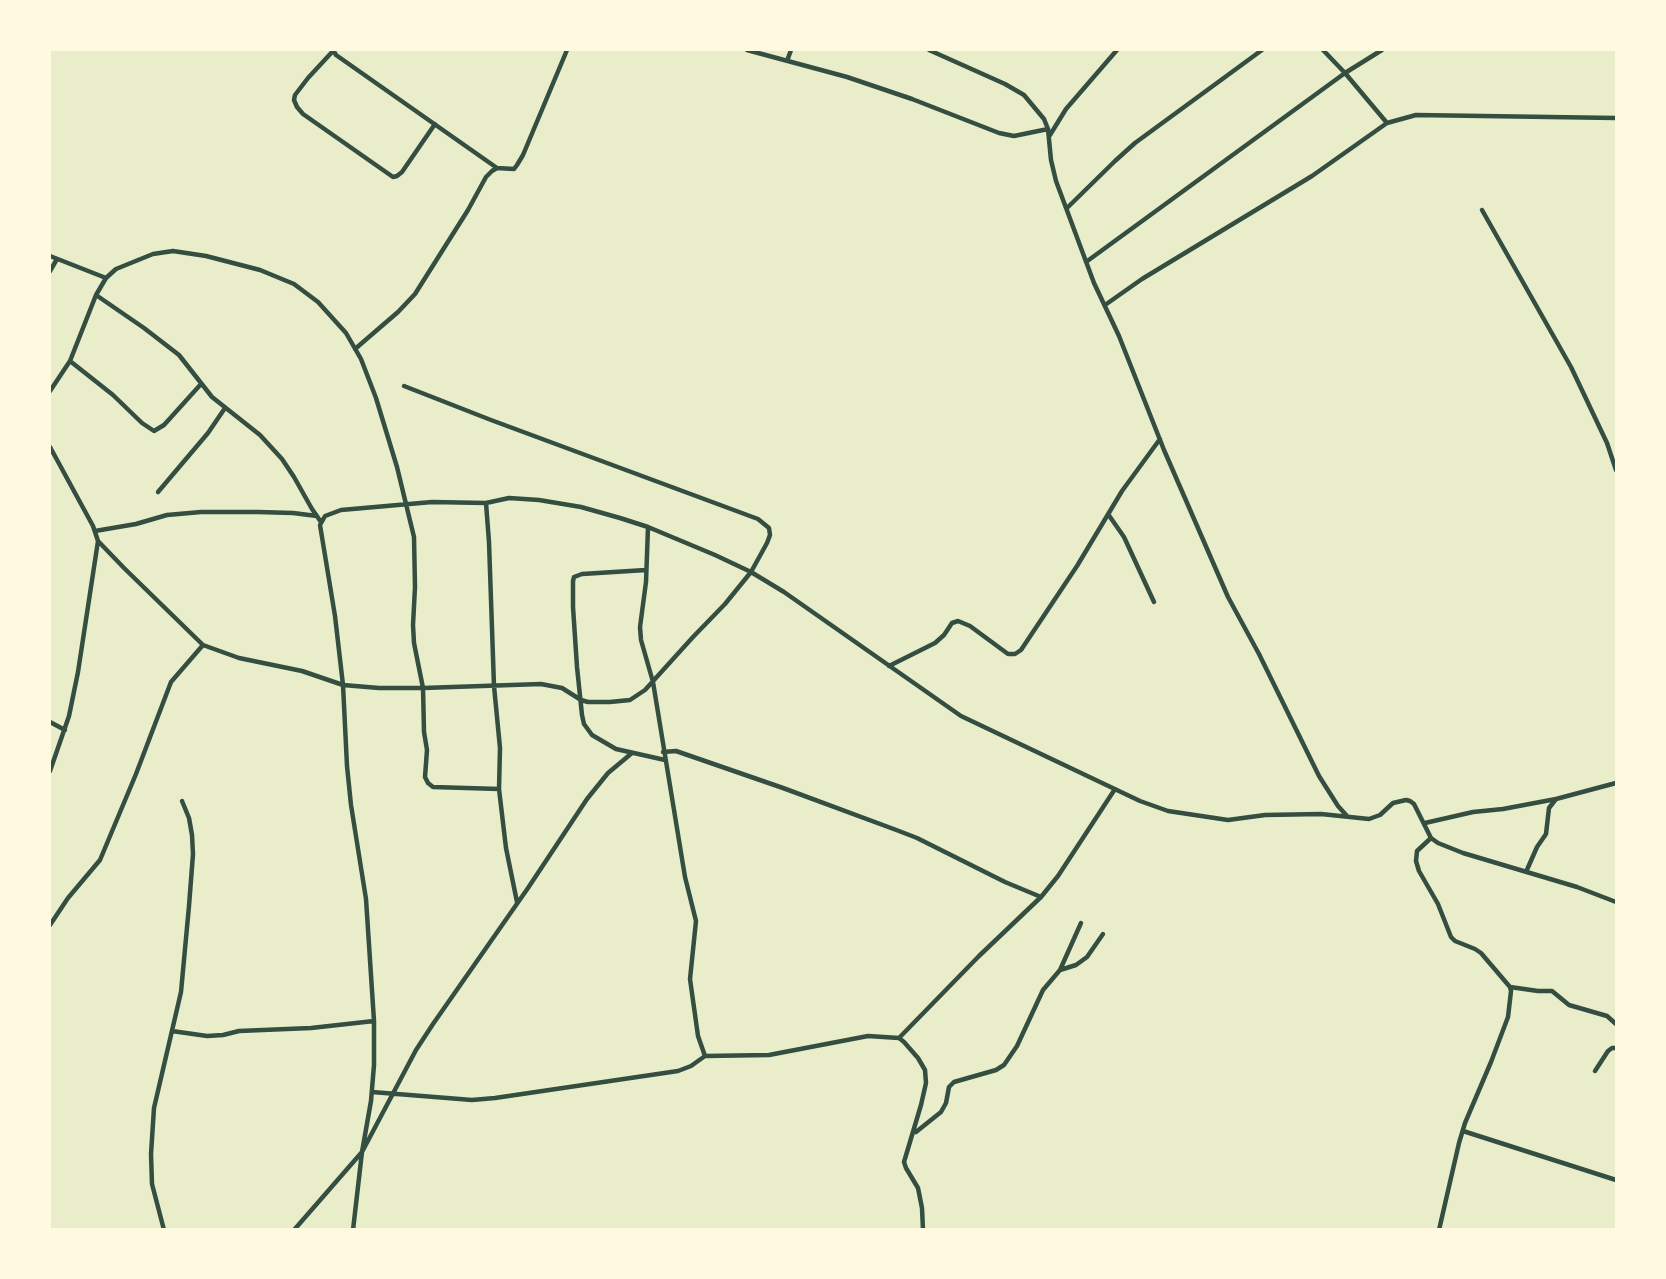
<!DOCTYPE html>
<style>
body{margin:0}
#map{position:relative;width:1666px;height:1279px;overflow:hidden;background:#e9edc9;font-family:"Golos Text",sans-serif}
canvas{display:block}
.frame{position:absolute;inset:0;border:51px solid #fefae0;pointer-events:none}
</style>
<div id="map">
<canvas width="1666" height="1279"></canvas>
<div class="frame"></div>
</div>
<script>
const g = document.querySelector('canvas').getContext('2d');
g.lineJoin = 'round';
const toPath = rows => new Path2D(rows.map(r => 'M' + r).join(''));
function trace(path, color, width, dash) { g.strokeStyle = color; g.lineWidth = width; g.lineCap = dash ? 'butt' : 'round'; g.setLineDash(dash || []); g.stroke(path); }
const minor = toPath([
 [333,50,336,55,497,168],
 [747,50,847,77,912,99,999,133,1014,136,1048,129],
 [929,50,1005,84,1024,95,1044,119,1048,129,1051,160,1056,181,1094,283,1119,336,1164,450,1228,597,1259,654,1319,776,1338,806,1347,816],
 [1323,50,1345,73,1387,123],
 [333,51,308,78,295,95,294,100,297,107,303,114,393,177,397,176,402,172,435,124],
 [787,61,791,50],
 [1050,135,1066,109,1117,50],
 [1067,208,1115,161,1135,143,1262,50],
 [1482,210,1571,367,1607,443,1616,470],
 [50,256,106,278],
 [1086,262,1345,73,1382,50],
 [50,271,57,259],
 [96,295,144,328,179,355,212,397,260,435,282,459,294,477,312,509,321,522],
 [1105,305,1142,279,1312,176,1387,123,1416,115,1616,118],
 [355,349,398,312,415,294,468,210,486,177,492,171,497,168,514,169,517,165,523,155,567,50],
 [70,361,113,395,142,423,154,431,164,425,201,384],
 [50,391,70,361,96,295,106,278,116,269,153,254,173,251,206,256,260,270,294,284,318,302,346,333,361,359,376,398,397,467,414,537,415,587,413,625,414,643,423,688,424,732,427,750,425,777,428,783,433,787,499,789],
 [50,447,93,526,98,541,78,672,69,716,50,771],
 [158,492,208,433,225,408],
 [486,503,489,542,494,686,500,748,499,789,506,848,517,902],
 [1108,514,1124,537,1154,602],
 [648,527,646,582,640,627,641,640,653,682,685,877,696,921,690,979,698,1036,705,1056],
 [95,531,136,524,167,515,201,512,258,512,293,513,317,516],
 [98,541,124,568,203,645,239,658,302,671,343,685,379,688,423,688,541,684,562,688,581,700,588,702,610,702,630,700,645,690,693,637,725,604,751,572,767,543,770,535,769,528,758,519,491,420,404,386],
 [646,570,582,574,574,577,573,581,573,607,577,667,582,715,584,724,592,735,616,749,665,760],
 [889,666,935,643,944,635,952,623,958,621,970,626,1008,654,1015,654,1021,650,1077,566,1122,491,1160,439],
 [50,722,65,730],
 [663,752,676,751,783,788,899,831,917,838,1005,882,1041,897],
 [1425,823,1473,812,1503,809,1556,799],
 [1431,838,1417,851,1416,861,1419,871,1438,904,1451,937,1455,941,1475,949,1481,953,1510,987,1511,991,1508,1017,1491,1062,1465,1123,1459,1143,1439,1230],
 [1526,872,1537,847,1546,834,1549,808,1556,799,1616,783],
 [50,925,68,898,100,860,136,774,171,682,203,645],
 [1060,970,1076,965,1087,957,1103,934],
 [1510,987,1538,991,1552,991,1569,1005,1607,1016,1616,1024],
 [172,1031,207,1036,223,1035,239,1031,311,1028,374,1021],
 [899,1038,979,956,1041,897,1058,876,1115,789],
 [1595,1071,1608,1051,1612,1048,1616,1048],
 [372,1092,472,1100,495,1098,678,1071,691,1066,705,1056,769,1055,868,1036,899,1038,904,1042,918,1058,925,1070,926,1083,921,1105,904,1162,906,1168,918,1188,922,1208,923,1230],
 [1463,1131,1616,1180],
 [916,1132,941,1112,946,1103,949,1087,954,1082,996,1070,1004,1065,1017,1046,1043,990,1060,970,1081,923],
 [164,1230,152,1184,151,1154,154,1108,181,992,189,906,193,854,192,835,189,818,182,801],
 [294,1230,362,1152,416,1050,433,1024,528,888,587,799,608,773,632,753],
 [353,1230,362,1152,371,1101,374,1065,374,1021,366,899,351,805,347,766,343,685,335,616,320,525,325,516,341,510,432,502,486,503,509,498,539,500,581,507,620,518,648,527,715,555,751,572,784,592,961,716,1140,801,1168,811,1228,820,1265,815,1321,814,1369,819,1380,815,1393,803,1406,800,1410,801,1414,804,1431,838,1438,843,1463,853,1577,887,1616,902]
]);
trace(minor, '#344e41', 4.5);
</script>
